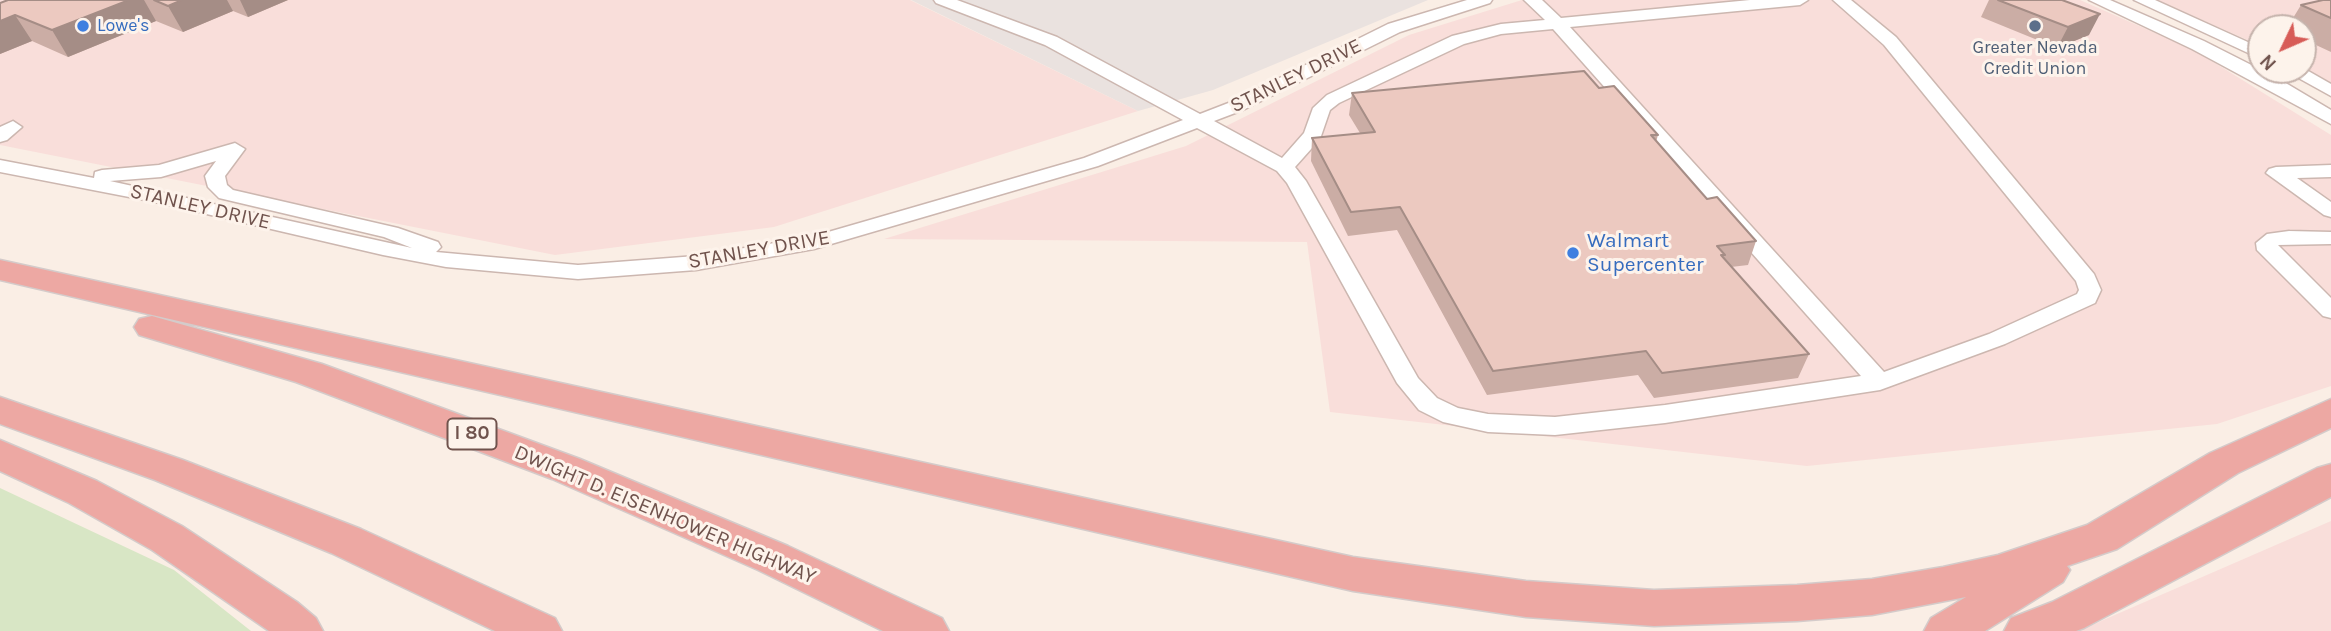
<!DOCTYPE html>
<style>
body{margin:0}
#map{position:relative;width:2331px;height:631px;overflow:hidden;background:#faeee5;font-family:Karla,sans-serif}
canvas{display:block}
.north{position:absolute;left:2247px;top:14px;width:70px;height:70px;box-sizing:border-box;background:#fdf3eb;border:2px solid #c5b3ac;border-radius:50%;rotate:226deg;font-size:19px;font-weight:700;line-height:28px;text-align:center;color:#70534d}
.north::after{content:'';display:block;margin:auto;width:24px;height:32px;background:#d75c57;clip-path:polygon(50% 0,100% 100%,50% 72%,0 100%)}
</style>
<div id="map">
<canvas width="2331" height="631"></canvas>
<div class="north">N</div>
</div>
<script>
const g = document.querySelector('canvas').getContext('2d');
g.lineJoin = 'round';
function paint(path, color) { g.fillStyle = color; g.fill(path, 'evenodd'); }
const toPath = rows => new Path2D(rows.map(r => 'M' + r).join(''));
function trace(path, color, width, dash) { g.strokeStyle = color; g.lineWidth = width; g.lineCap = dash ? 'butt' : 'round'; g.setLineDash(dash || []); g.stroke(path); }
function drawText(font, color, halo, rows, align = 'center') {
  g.font = font + ' Karla,sans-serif'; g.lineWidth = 6; g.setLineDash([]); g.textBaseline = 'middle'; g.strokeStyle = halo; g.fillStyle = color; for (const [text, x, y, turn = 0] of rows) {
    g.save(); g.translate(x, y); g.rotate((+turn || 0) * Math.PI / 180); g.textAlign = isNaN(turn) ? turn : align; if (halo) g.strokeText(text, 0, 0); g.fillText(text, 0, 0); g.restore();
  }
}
const commercial = toPath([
 [0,0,910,0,1138,111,774,227,555,255,0,145],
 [1522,0,2080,0,2194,50,2331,135,2331,386,2217,424,1807,466,1330,412,1307,242,884,239,1186,146,1409,35],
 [2157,0,2331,0,2331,86,2303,70,2303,28,2261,28,2261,46],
 [2331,521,2331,631,2078,631]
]);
const industrial = toPath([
 [911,0,1428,0,1213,90,1138,111]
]);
const green = toPath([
 [0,488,174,570,251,631,0,631]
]);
const minor = toPath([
 [934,0,957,0,1057,37,1200,114,1231,102,1388,24,1467,0,1492,0,1490,3,1400,32,1243,110,1214,121,1282,158,1304,133,1313,108,1327,95,1452,36,1501,24,1545,20,1524,0,1542,0,1561,18,1750,0,1808,0,1800,5,1570,27,1884,372,1989,334,2077,294,2079,290,2076,281,1884,45,1833,0,1851,0,1896,37,2094,274,2101,290,2095,303,2005,344,1880,390,1665,423,1555,435,1488,432,1443,422,1419,410,1397,383,1287,183,1277,171,1197,128,1098,166,814,249,696,270,578,279,446,267,383,255,155,202,0,172,0,160,94,178,95,172,102,170,159,165,235,143,245,149,225,176,227,185,233,190,398,228,438,242,441,247,436,252,578,265,696,256,811,237,1084,158,1183,120,1045,45,936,3,934,0],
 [1553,29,1861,376,1665,405,1555,417,1488,414,1458,408,1437,398,1418,378,1306,181,1295,167,1320,139,1330,110,1339,103,1464,44,1501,34,1553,29],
 [216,161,205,176,208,187,219,198,384,237,412,248,110,181,161,177,216,161],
 [2089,0,2110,0,2204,41,2279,79,2331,110,2331,124,2192,49,2089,0],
 [2134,0,2155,0,2261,48,2261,59,2134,0],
 [2303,68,2331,84,2331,96,2284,70,2303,68],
 [13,121,22,127,7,140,0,142,0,127,13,121],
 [2331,165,2331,177,2297,178,2331,202,2331,217,2324,215,2266,173,2269,169,2276,167,2331,165],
 [2289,231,2331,232,2331,244,2278,245,2331,298,2331,318,2323,316,2257,250,2256,243,2267,234,2289,231]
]);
const highway = toPath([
 [0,260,1353,557,1526,581,1654,590,1797,585,1872,579,1943,567,1998,555,2087,525,2210,453,2331,399,2331,428,2238,473,2117,549,2067,566,2070,570,2063,582,1985,631,1924,631,1931,618,1966,597,1872,615,1797,621,1654,626,1526,617,1353,591,0,280,0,260],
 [152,316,322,364,580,459,788,546,942,618,949,631,883,631,758,570,552,479,296,382,139,335,134,327,139,319,152,316],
 [0,397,183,460,361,529,555,618,562,631,495,631,331,553,155,480,0,424,0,397],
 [0,440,97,481,182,526,297,602,316,618,323,631,269,631,152,550,69,503,0,471,0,440],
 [2331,464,2331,497,2084,628,2076,631,2004,631,2011,618,2052,602,2317,468,2331,464]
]);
const wall = toPath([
 [8,0,288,0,248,17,233,11,183,32,156,21,68,57,32,41,0,54,0,3],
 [1989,0,2062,0,2089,35,2057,48,1981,17],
 [2331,0,2331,52,2303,39,2303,28,2287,28,2301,5],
 [1599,88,1658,135,1656,142,1707,199,1756,241,1748,265,1731,267,1809,354,1798,378,1654,398,1638,375,1487,395,1397,230,1348,236,1311,161,1312,138,1360,133,1349,115,1352,93]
]);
const shadedWall = toPath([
 [129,0,144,0,156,21,68,57,52,30],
 [182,0,227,0,233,11,183,32,168,6],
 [240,0,288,0,248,17],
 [2100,14,2089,35,2057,48,2068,27],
 [15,15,32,41,0,54,0,21]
]);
const building = toPath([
 [8,0,129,0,52,30,15,15,0,21,0,3,8,0],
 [154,0,182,0,168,6,154,0],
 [1998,0,2062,0,2100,14,2068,27,1998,0],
 [2323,0,2331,0,2331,18,2301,5,2323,0],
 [1584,71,1599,88,1614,86,1658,135,1651,135,1707,199,1717,197,1756,241,1717,246,1725,255,1721,255,1809,354,1662,373,1646,351,1493,371,1400,207,1351,212,1312,138,1375,132,1352,93,1584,71]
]);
const markers = [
 [83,26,7,"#3f7fe0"],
 [2035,26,7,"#5c6f8a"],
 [1573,253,7,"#3f7fe0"]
];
const farShopnames = [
 ["Lowe's",97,26]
];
const farServicenames = [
 ["Greater Nevada",2035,48],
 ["Credit Union",2035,69]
];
const shields = [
 [472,434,49]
];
const shieldNames = [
 ["I 80",472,434]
];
const streetNames = [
 ["STANLEY DRIVE",1296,76,-26],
 ["STANLEY DRIVE",200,207,13],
 ["STANLEY DRIVE",759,250,-10],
 ["DWIGHT D. EISENHOWER HIGHWAY",665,515,23]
];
const shopNames = [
 ["Walmart",1587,241],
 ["Supercenter",1587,265]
];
paint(commercial, '#f9deda');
paint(industrial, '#eae2df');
paint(green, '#d8e6c5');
trace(minor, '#ccb7b0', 3);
trace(highway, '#d4cbca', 3);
paint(minor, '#fff');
paint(highway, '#eda8a3');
paint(wall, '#cbada5');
paint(shadedWall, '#a58d86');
paint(building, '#ecc9c0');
trace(building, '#a58d86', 2);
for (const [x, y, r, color] of markers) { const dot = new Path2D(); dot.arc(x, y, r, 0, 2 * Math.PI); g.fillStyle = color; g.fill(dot); trace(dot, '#fdf3eb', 2.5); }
drawText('18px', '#366cbe', '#fdf3eb', farShopnames, 'left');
drawText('18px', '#4e5e75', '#fdf3eb', farServicenames);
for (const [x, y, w] of shields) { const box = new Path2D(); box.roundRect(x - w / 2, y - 15.5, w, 31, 5); g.fillStyle = '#fdf3eb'; g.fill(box); trace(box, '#70534d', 2); }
drawText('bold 19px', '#70534d', null, shieldNames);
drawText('21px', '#70534d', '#fdf3eb', streetNames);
drawText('21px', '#366cbe', '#fdf3eb', shopNames, 'left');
</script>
